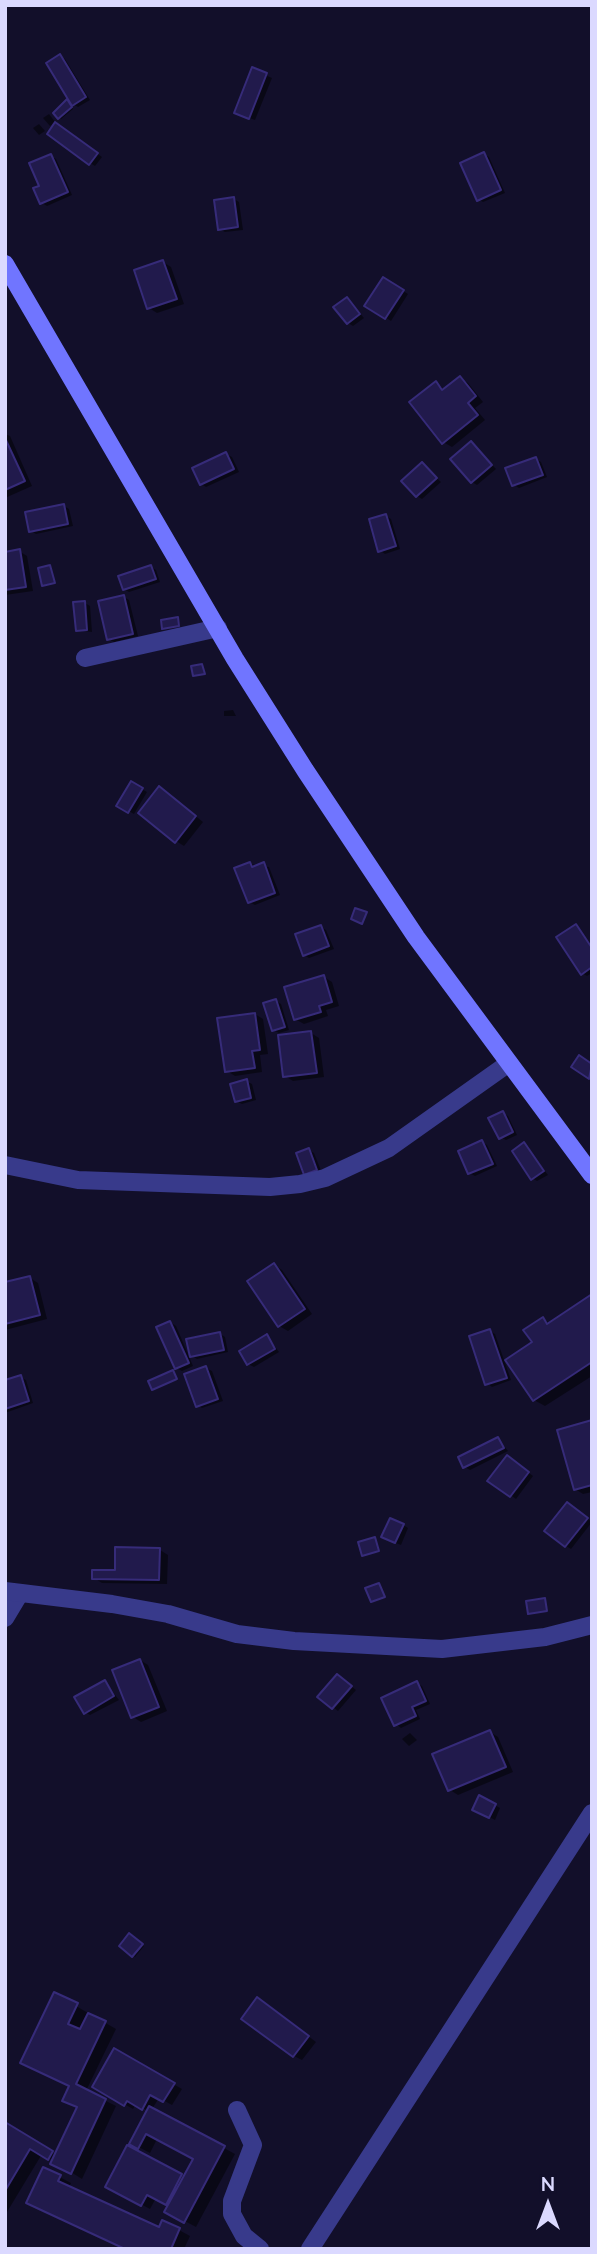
<!DOCTYPE html>
<style>
body{margin:0}
#map{position:relative;width:597px;height:2254px;overflow:hidden;background:#120f2a;font-family:Mulish,sans-serif}
canvas{display:block}
.frame{position:absolute;inset:0;border:7px solid #dbd9ff;pointer-events:none}
.north{position:absolute;left:513px;top:2170px;width:70px;height:70px;-webkit-text-stroke:5px #120f2a;paint-order:stroke;rotate:0deg;font-size:19px;font-weight:700;line-height:28px;text-align:center;color:#dbd9ff}
.north::after{content:'';display:block;margin:auto;width:24px;height:32px;background:#dbd9ff;clip-path:polygon(50% 0,100% 100%,50% 72%,0 100%)}
</style>
<div id="map">
<canvas width="597" height="2254"></canvas>
<div class="frame"></div>
<div class="north">N</div>
</div>
<script>
const g = document.querySelector('canvas').getContext('2d');
g.lineJoin = 'round';
function paint(path, color) { g.fillStyle = color; g.fill(path, 'evenodd'); }
const toPath = rows => new Path2D(rows.map(r => 'M' + r).join(''));
function trace(path, color, width, dash) { g.strokeStyle = color; g.lineWidth = width; g.lineCap = dash ? 'butt' : 'round'; g.setLineDash(dash || []); g.stroke(path); }
const shadow = toPath([
 [60,56,65,59,90,100,78,107,73,104],
 [253,70,272,78,255,120,241,115],
 [69,102,73,109,61,119,56,113],
 [49,114,55,122,50,126,43,118],
 [39,124,45,131,39,135,33,128],
 [61,127,102,157,95,166,90,163],
 [484,154,489,157,505,193,483,202,478,199],
 [51,156,56,159,72,195,47,206,42,203,42,186],
 [234,199,239,202,243,230,225,232,219,229],
 [163,262,171,267,184,304,157,313,149,308],
 [384,279,408,294,391,321,366,305],
 [347,299,364,318,353,326,348,323],
 [460,378,468,383,483,402,475,408,485,420,452,447,443,442,436,383,445,390],
 [5,434,10,436,32,486,5,498],
 [471,443,496,469,477,485,472,482],
 [226,454,232,457,239,472,206,487,201,484],
 [536,459,541,462,547,477,519,488,514,485],
 [422,465,441,482,422,499,417,496],
 [64,506,69,509,73,526,36,534,31,531],
 [386,516,391,519,400,549,385,554,379,550],
 [19,551,27,556,33,591,5,595,5,553],
 [50,567,56,584,46,586,43,585],
 [151,567,156,570,160,582,129,592,124,589],
 [124,597,129,600,138,636,114,642,109,639],
 [85,603,90,606,92,632,77,630],
 [233,710,236,716,224,716,224,711],
 [131,783,147,792,134,814,118,805],
 [167,793,203,822,184,846,176,841],
 [250,864,269,867,280,895,255,905,249,902],
 [576,926,592,945,592,973,587,976,582,973],
 [321,927,326,930,334,949,309,958,304,955],
 [324,977,332,982,339,1006,326,1010,328,1016,304,1024,295,1019],
 [276,1001,281,1004,289,1030,279,1033,273,1030],
 [255,1014,263,1019,268,1054,260,1055,262,1072,235,1076,227,1071],
 [311,1033,319,1038,324,1077,293,1081,285,1076],
 [246,1081,252,1084,256,1100,242,1104,236,1101],
 [503,1113,508,1116,517,1135,506,1140,500,1137],
 [482,1142,487,1145,497,1166,475,1176,469,1173],
 [524,1144,548,1175,537,1181,532,1178],
 [309,1150,314,1153,322,1173,306,1174],
 [274,1265,282,1270,312,1314,288,1331,279,1326],
 [30,1278,38,1283,47,1319,5,1330,5,1284],
 [592,1296,592,1376,545,1406,534,1400,535,1343,543,1319,550,1323],
 [170,1322,176,1326,193,1366,182,1371,176,1368],
 [490,1331,495,1334,511,1380,492,1387,487,1383],
 [220,1334,225,1337,228,1352,197,1359,192,1356],
 [267,1336,279,1352,254,1367,248,1364],
 [206,1368,212,1371,223,1401,202,1408,197,1405],
 [173,1372,178,1380,153,1388],
 [20,1377,26,1380,33,1403,5,1413,5,1382],
 [592,1422,592,1492,583,1494,575,1489],
 [498,1439,508,1451,470,1470,465,1467],
 [512,1460,533,1476,516,1499,490,1480],
 [572,1507,592,1522,571,1549,566,1546],
 [403,1525,408,1528,401,1545,388,1540],
 [375,1539,380,1552,364,1555],
 [160,1550,168,1555,167,1584,102,1583,94,1578,117,1572],
 [545,1600,548,1611,530,1613],
 [140,1660,148,1665,167,1711,141,1722,133,1717],
 [342,1679,356,1690,338,1711,320,1697],
 [105,1682,119,1700,90,1715,85,1712],
 [417,1683,422,1686,430,1704,416,1710,420,1719,401,1728,396,1724],
 [490,1732,498,1737,513,1772,458,1795,450,1790],
 [410,1733,417,1740,409,1746,402,1739],
 [480,1797,500,1808,495,1820,474,1809],
 [130,1935,144,1946,135,1957,121,1946],
 [55,1994,116,2029,86,2091,116,2106,82,2179,42,2154,7,2212,5,2124,56,2155,78,2108,71,2086],
 [266,2004,316,2042,302,2060,294,2056],
 [115,2051,182,2089,172,2105,159,2098,152,2109,235,2154,196,2227,166,2211,170,2205,156,2198,150,2209,107,2186,128,2148,185,2177,195,2159,157,2139,150,2153,131,2143,148,2111,136,2104,133,2109,94,2087],
 [44,2169,71,2183,69,2188,160,2229,163,2222,179,2230,190,2236,184,2249,126,2249]
]);
const building = toPath([
 [60,54,86,97,72,106,46,63,60,54],
 [252,67,267,73,249,119,234,113,252,67],
 [67,99,72,107,58,119,53,113,67,99],
 [55,122,98,153,89,165,47,134,55,122],
 [484,152,501,190,477,201,460,163,484,152],
 [51,154,68,192,40,204,33,188,39,186,29,163,51,154],
 [234,197,238,227,218,230,214,200,234,197],
 [163,260,177,299,147,309,134,270,163,260],
 [383,277,404,290,385,319,364,306,383,277],
 [347,297,360,314,347,324,333,307,347,297],
 [460,376,476,396,468,403,478,415,442,444,409,402,436,381,442,390,460,376],
 [5,438,25,481,5,490,5,438],
 [471,441,492,465,471,483,450,459,471,441],
 [226,452,234,469,200,485,192,468,226,452],
 [536,457,543,475,512,486,505,468,536,457],
 [422,462,437,478,416,497,401,481,422,462],
 [64,504,68,524,29,532,25,512,64,504],
 [386,514,396,546,378,552,369,519,386,514],
 [20,549,26,587,5,590,5,552,20,549],
 [50,565,55,583,42,586,38,568,50,565],
 [151,565,156,579,123,590,118,576,151,565],
 [124,595,133,634,107,640,98,601,124,595],
 [85,601,87,630,76,631,73,602,85,601],
 [178,617,179,626,162,629,161,620,178,617],
 [202,664,205,674,193,676,191,666,202,664],
 [131,781,143,788,128,813,116,806,131,781],
 [159,786,196,816,175,843,138,813,159,786],
 [250,862,252,867,264,862,275,893,248,903,234,868,250,862],
 [355,908,367,912,362,924,351,919,355,908],
 [576,924,592,948,592,967,581,975,556,937,576,924],
 [321,925,329,946,303,956,295,934,321,925],
 [324,975,332,1002,319,1006,321,1012,294,1020,284,987,324,975],
 [276,999,285,1027,272,1031,263,1003,276,999],
 [255,1013,260,1050,252,1051,255,1068,225,1072,217,1018,255,1013],
 [311,1031,317,1073,283,1077,278,1035,311,1031],
 [579,1055,592,1064,589,1079,571,1067,579,1055],
 [247,1079,251,1098,235,1102,230,1084,247,1079],
 [503,1111,513,1132,499,1139,488,1118,503,1111],
 [482,1140,493,1164,468,1174,458,1151,482,1140],
 [524,1142,544,1171,531,1180,512,1151,524,1142],
 [309,1148,317,1170,304,1175,296,1153,309,1148],
 [274,1263,305,1309,278,1327,247,1281,274,1263],
 [30,1276,40,1315,5,1324,5,1282,30,1276],
 [592,1294,592,1362,533,1401,505,1360,532,1342,523,1330,543,1317,547,1324,592,1294],
 [170,1321,189,1363,175,1369,156,1327,170,1321],
 [490,1329,507,1378,485,1385,469,1336,490,1329],
 [220,1332,224,1350,190,1357,186,1339,220,1332],
 [267,1334,275,1349,247,1365,239,1351,267,1334],
 [206,1366,218,1399,196,1407,184,1374,206,1366],
 [173,1370,177,1379,152,1390,148,1381,173,1370],
 [21,1375,29,1401,5,1409,5,1380,21,1375],
 [592,1420,592,1485,574,1490,557,1430,592,1420],
 [498,1437,504,1448,463,1468,458,1457,498,1437],
 [507,1455,529,1472,510,1497,487,1481,507,1455],
 [567,1502,588,1518,565,1547,544,1531,567,1502],
 [390,1518,404,1524,395,1543,381,1537,390,1518],
 [375,1537,379,1551,362,1556,358,1542,375,1537],
 [115,1547,160,1548,159,1580,92,1579,92,1570,115,1570,115,1547],
 [379,1583,385,1597,371,1602,365,1588,379,1583],
 [545,1598,547,1611,528,1614,526,1601,545,1598],
 [140,1659,159,1707,131,1718,112,1670,140,1659],
 [337,1674,352,1686,332,1709,317,1697,337,1674],
 [105,1680,114,1696,84,1714,74,1697,105,1680],
 [417,1681,426,1701,412,1707,416,1716,394,1726,381,1698,417,1681],
 [490,1730,506,1767,448,1791,432,1754,490,1730],
 [479,1795,496,1804,489,1818,472,1810,479,1795],
 [129,1933,143,1944,132,1957,119,1946,129,1933],
 [54,1992,78,2003,68,2024,80,2029,88,2013,106,2021,76,2084,106,2099,71,2174,50,2164,77,2107,62,2101,69,2086,20,2063,54,1992],
 [257,1997,309,2036,293,2057,241,2019,257,1997],
 [114,2048,175,2083,163,2102,150,2095,142,2110,127,2101,124,2106,92,2087,114,2048],
 [149,2106,225,2146,184,2223,164,2212,193,2159,146,2134,138,2149,129,2144,149,2106],
 [5,2122,53,2151,48,2160,30,2149,5,2191,5,2122],
 [127,2145,182,2174,166,2205,147,2195,141,2206,105,2187,127,2145],
 [43,2167,61,2175,58,2181,159,2227,162,2220,180,2228,171,2249,125,2249,26,2203,43,2167]
]);
const minor = toPath([
 [85,658,218,628],
 [5,1165,78,1180,270,1187,300,1184,325,1178,389,1148,509,1063],
 [5,1618,20,1593],
 [237,2110,253,2145,232,2201,232,2214,244,2236,260,2249],
 [310,2249,592,1813]
]);
const tertiary = toPath([
 [5,1591,112,1604,168,1614,237,1634,294,1641,442,1649,545,1637,592,1625]
]);
const secondary = toPath([
 [5,264,235,659,305,770,416,937,592,1175]
]);
paint(shadow, '#0007');
paint(building, '#211a4c');
trace(building, '#362b79', 2);
trace(minor, '#383a8b', 18);
trace(tertiary, '#383a8b', 18);
trace(secondary, '#7075ff', 18);
</script>
